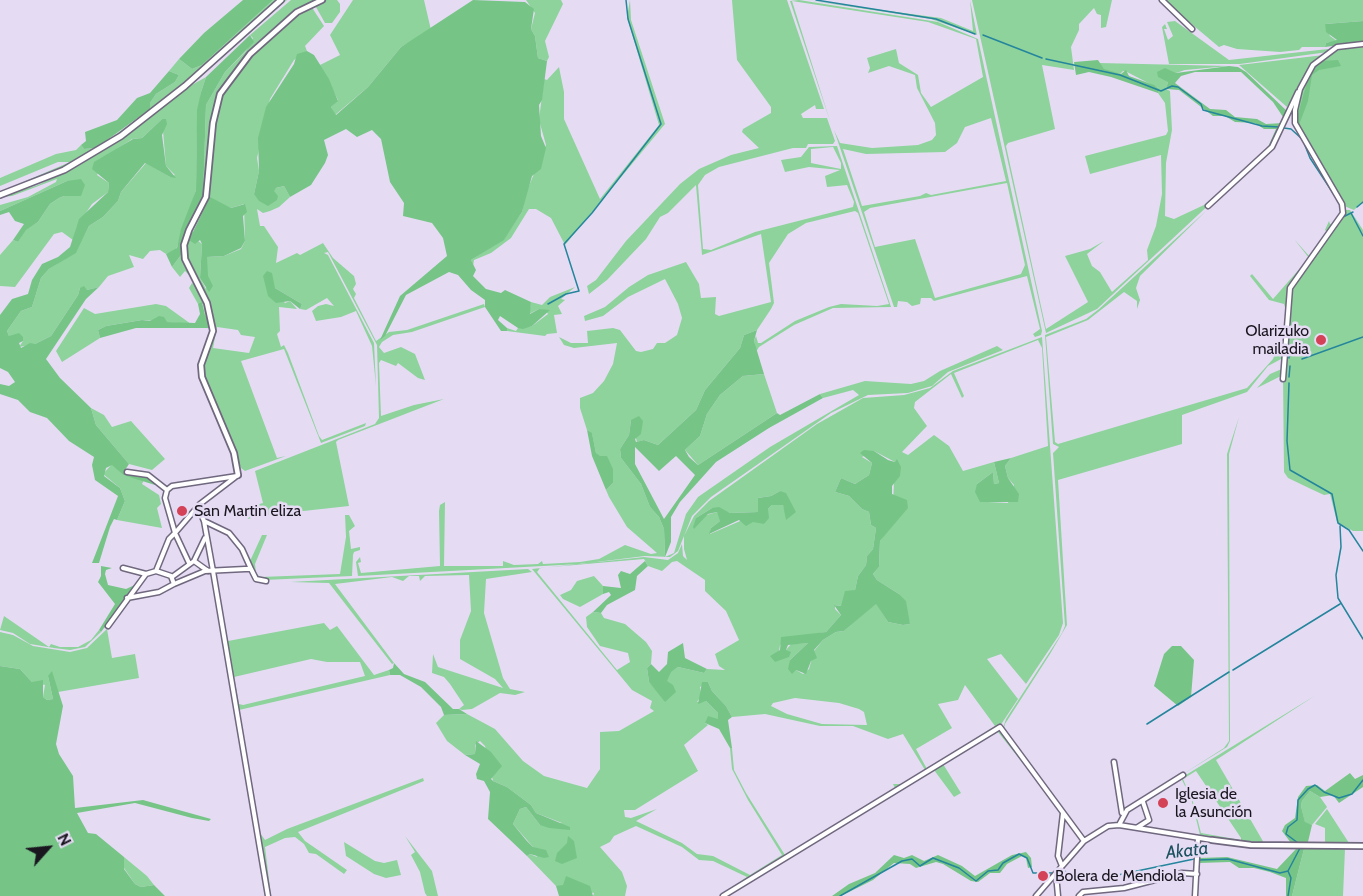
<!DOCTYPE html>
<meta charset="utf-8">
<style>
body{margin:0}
#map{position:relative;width:1363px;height:896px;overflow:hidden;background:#e5dcf4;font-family:Cabin,sans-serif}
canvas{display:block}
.north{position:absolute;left:18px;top:818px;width:60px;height:60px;-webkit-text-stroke:4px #e5dcf4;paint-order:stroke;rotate:63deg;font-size:16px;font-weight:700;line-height:24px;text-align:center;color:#1a161f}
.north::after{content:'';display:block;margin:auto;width:21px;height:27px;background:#1a161f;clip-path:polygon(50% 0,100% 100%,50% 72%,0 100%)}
</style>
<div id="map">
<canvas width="1363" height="896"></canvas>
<div class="north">N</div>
</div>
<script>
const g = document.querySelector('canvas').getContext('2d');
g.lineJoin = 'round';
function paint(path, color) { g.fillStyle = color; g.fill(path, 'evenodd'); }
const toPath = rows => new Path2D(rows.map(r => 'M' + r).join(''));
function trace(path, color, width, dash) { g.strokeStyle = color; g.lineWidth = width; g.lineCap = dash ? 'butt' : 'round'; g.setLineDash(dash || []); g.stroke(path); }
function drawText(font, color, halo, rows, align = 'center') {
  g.font = font + ' Cabin,sans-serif'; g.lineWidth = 5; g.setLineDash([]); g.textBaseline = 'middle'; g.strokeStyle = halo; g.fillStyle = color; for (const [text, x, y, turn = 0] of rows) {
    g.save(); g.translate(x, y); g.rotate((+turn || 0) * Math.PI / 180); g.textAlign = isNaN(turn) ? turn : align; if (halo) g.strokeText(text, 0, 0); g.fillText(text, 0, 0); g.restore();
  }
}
const green = toPath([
 [273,0,277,0,199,70,134,123,86,156,61,169,35,181,0,192,70,162,58,162,0,186,0,178,56,154,76,150,81,145,84,149,96,148,122,130,150,109,150,103,156,94,175,82,179,75,169,71,179,59,192,69,202,65],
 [285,0,287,0,190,86,206,77,201,92,197,130,196,190,176,250,166,254,160,250,150,251,143,259,129,255,134,267,108,276,99,287,87,290,80,288,78,295,51,336,35,344,19,347,23,341,9,336,7,331,21,311,32,307,41,278,49,269,76,252,89,226,103,217,118,201,121,192,146,163,170,177,175,175,166,166,162,119,142,138,132,139,108,155,97,175,109,183,108,192,92,204,77,226,73,240,62,232,54,234,15,287,0,286,0,255,13,240,18,242,25,230,38,222,50,204,59,198,64,196,81,196,67,181,0,211,0,205,28,197,56,182,57,179,12,196,0,197,38,185,78,166,120,139,160,110],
 [291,0,320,0,307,5,251,51,215,105,205,194,182,250,210,321,205,315,203,304,198,304,189,288,192,283,196,286,192,278,185,271,180,277,172,267,181,255,181,243,189,223,203,199,206,105,225,72,246,51,253,38,250,35],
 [325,0,337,0,340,4,340,12,332,23,325,23,316,7],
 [353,0,424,0,431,30,401,47,368,87,335,115,331,107,338,100,320,65,340,55,330,35],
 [526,0,561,0,563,4,545,41,549,57,547,61,538,58,535,36,531,29,535,13],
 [630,0,631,20,665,124,565,245,551,218,536,209,529,209,511,238,491,253,474,260,473,266,471,260,504,239,522,212,526,193,546,145,539,120,544,79,547,80,559,67,564,92,564,119,600,199,659,125,627,17],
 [732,0,787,0,824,109,816,109,815,105,801,114,803,118,827,118,835,141,833,144,808,144,806,148,793,148,719,167,705,175,698,185,703,249,711,250,755,232,853,207,854,202,847,185,827,187,825,176,840,170,809,167,785,172,781,160,801,157,809,147,837,146,891,307,833,308,794,325,759,347,756,352,754,341,756,336,758,343,761,343,795,321,829,307,841,304,877,306,889,304,858,213,855,211,806,223,788,234,769,263,774,303,771,309,757,330,744,335,740,348,705,390,696,410,658,445,644,440,637,442,631,420,629,435,620,449,621,458,641,484,650,507,659,517,664,529,665,557,674,553,686,514,698,497,770,447,859,395,853,390,823,398,820,394,865,381,911,384,924,381,940,371,997,346,1003,350,948,372,932,386,908,393,868,395,831,413,711,497,692,516,678,551,670,557,645,556,580,564,358,576,356,562,360,557,361,562,358,563,361,573,440,566,439,511,440,505,445,502,444,566,503,566,503,561,514,565,538,564,542,561,543,564,580,562,599,559,625,545,651,554,657,553,627,527,609,497,606,490,613,483,596,453,592,434,587,430,580,408,580,398,593,393,604,381,613,364,617,343,574,348,564,345,559,337,571,343,588,343,587,331,613,328,620,330,636,351,641,352,653,349,657,343,665,343,677,335,682,318,678,304,665,279,628,297,603,316,585,321,584,316,605,307,629,287,648,275,686,262,699,284,701,298,716,297,715,314,719,316,771,302,761,234,702,255,696,185,668,213,660,217,646,239,607,280,589,294,587,286,596,280,626,241,680,184,699,169,731,155,759,148,742,132,743,129,771,113,771,107,737,60],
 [833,147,841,163,841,169,811,163,811,149],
 [799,0,938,22,978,39,1042,331,1041,335,1035,337,1033,334,1040,329,1027,276,934,301,931,298,921,298,920,304,912,306,907,302,898,301,897,307,894,307,834,130,840,143,872,148,918,145,932,140,936,135,935,123,917,88,915,75,889,66,868,73,870,68,867,58,896,49,899,63,918,75,921,93,931,107,983,77,976,39,928,22,792,1,831,124,790,1],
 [991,118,1006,181,931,195,926,193,920,196,862,206,843,149,866,154,945,152,957,143,965,127],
 [1007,183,1025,265,1021,274,935,298,915,239,875,247,864,212,870,208],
 [807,0,941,18,973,31,970,0,977,35,931,19],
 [972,0,1112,0,1106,27,1101,28,1101,15,1097,14,1094,8,1079,24,1079,30,1071,47,1074,70,1042,65,1055,129,1008,143,1006,146,1046,329,1088,302,1065,256,1090,249,1104,241,1087,254,1092,266,1100,272,1112,292,1148,260,1147,250,1156,226,1162,194,1161,155,1090,174,1085,156,1166,135,1168,131,1165,103,1158,93,1158,88,1127,72,1123,71,1120,74,1104,70,1099,63,1229,66,1185,70,1176,73,1168,82,1166,89,1170,91,1172,130,1166,163,1165,216,1174,219,1204,205,1257,160,1097,309,1046,333],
 [1163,0,1363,0,1363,21,1325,24,1330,36,1337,41,1326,43,1325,47,1302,47,1299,50,1280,52,1237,49,1224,45,1219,47],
 [311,6,324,26,305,46,307,51,294,60,270,99,257,158,259,171,254,194,284,186,290,197,279,207,270,211,263,213,257,209,260,226,264,226,278,247,276,263,297,253,300,255,323,243,333,258,354,276,356,284,353,289,356,294,354,298,376,341,389,332,407,330,484,304,485,307,412,332,393,335,382,342,379,347,384,353,401,347,415,354,425,380,418,378,398,363,396,366,381,360,379,363,381,416,414,405,444,399,338,440,336,442,349,506,267,515,266,513,248,519,245,508,263,503,255,471,375,424,379,418,377,345,328,252,324,253,328,255,374,343,376,386,372,346,356,311,341,317,316,321,312,311,318,306,326,304,334,306,327,298,306,310,300,309,302,304,275,288,263,276,285,303,290,301,297,309,279,307,280,331,277,334,281,347,284,345,288,353,319,436,322,440,366,423,365,426,321,443,284,349,241,361,277,458,286,456,245,471,241,468,203,373,205,357,214,333,211,313,187,257,186,242,207,198,216,113,222,94,252,54,299,12],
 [244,204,245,241,241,249,224,256,207,257,206,289,200,278,202,244,197,240,192,231,207,205,231,208],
 [217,327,238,330,241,335,255,337,249,353,213,348],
 [1175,21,1229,60,1328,49,1328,52,1240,64,1169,64,1162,27,1165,24,1167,29,1164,29,1168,40,1173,36,1167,22],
 [1363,45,1363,202,1354,210,1344,206,1297,122,1296,111,1299,95,1311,69,1339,48],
 [1324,55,1309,69,1287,107,1239,65],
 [1207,210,1140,276,1136,288,1140,300,1137,309,1137,301,1124,292,1088,320,1046,337,1055,442,1058,444,1247,388,1273,359,1278,346,1284,342,1286,311,1284,304,1269,300,1250,276,1252,274,1273,299,1309,258,1294,239,1310,257,1327,232,1325,230,1329,221,1330,224,1333,224,1344,210,1350,210,1363,230,1363,531,1353,531,1337,522,1330,494,1324,495,1311,489,1288,478,1284,472,1283,375,1257,388,1270,374,1284,368,1283,358,1268,366,1247,392,1182,415,1182,444,1058,480,1067,625,1050,654,1005,724,1004,728,1054,798,1003,728,1006,719,1062,633,1065,626,1053,453,1059,447,1053,444,1045,335,1086,319,1099,309],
 [575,287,561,299,565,300,558,306,562,314,554,315,557,333,547,334,545,336,507,331,507,328,516,331,518,328,532,326,548,314,546,311,539,309,529,314,531,302,542,305,550,297],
 [156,304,166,306,191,324,142,320,106,326,98,330,100,338,62,362,56,351,84,308,95,314],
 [1042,337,1063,623,1059,635,1026,684,1001,654,987,659,1018,699,1000,726,721,896,719,896,747,877,713,861,699,860,682,847,636,826,614,836,610,842,600,847,622,872,627,886,625,896,593,896,594,893,556,886,527,856,530,854,537,857,533,847,513,824,520,809,526,807,540,825,562,823,536,813,531,805,507,787,493,781,485,746,480,741,475,745,475,754,465,755,447,741,436,723,444,715,467,714,495,729,523,761,544,776,587,788,600,769,600,732,619,731,654,711,650,708,652,701,632,690,532,569,644,557,668,560,678,553,682,544,683,556,687,560,684,549,684,536,694,516,709,501,817,424,863,398,904,395,930,388,953,371],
 [1038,340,1042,348,1048,446,1011,458,1005,466,1008,478,1014,485,1008,503,988,502,977,484,993,472,994,484,999,483,994,462,963,471,949,446,934,435,908,455,902,452,927,426,914,408,915,402,951,374,962,398,964,396,954,373],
 [874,451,895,462,892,524,880,541,879,567,873,574,877,580,899,594,910,624,903,625,888,622,876,603,844,631,836,632,823,640,814,651,809,669,803,674,796,670,790,660,808,643,791,644,786,650,772,654,779,652,780,645,789,638,826,632,841,615,835,609,835,605,841,606,855,590,858,576,866,565,867,556,873,549,876,528,871,525,869,512,862,509,849,496,835,492,841,478,855,484,869,475,872,463,862,457],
 [780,491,793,509,786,514,783,505,772,505,768,509,710,534,711,528,720,521,720,516,717,512,696,518,712,508,730,513,759,512,758,498,771,496],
 [644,559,648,566,662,571,672,562,677,561,705,580,705,591,726,611,739,640,715,654,719,666,725,670,707,669,704,673,678,667,670,672,659,692,649,682,647,668,651,664,652,651,646,642,625,624,604,618,601,613,593,612,586,617,587,627,600,646,628,653,630,662,617,670,537,572,540,568],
 [708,682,712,691,726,706,732,717,765,714,820,726,853,726,888,739,903,734,925,770,901,784,893,784,895,788,891,791,785,855,746,793,734,770,732,748,730,748,732,769,748,800,782,855,750,875,713,856,697,854,682,843,636,821,657,809,631,818,625,817,624,810,635,810,698,771,684,745,708,725,705,723,718,719,718,713,706,701,697,702,701,696,700,687],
 [965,685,995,726,927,769,916,749,952,728,938,704,958,700],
 [795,698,839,703,859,709,864,712,867,725,822,724,787,714,771,706,773,703],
 [764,374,777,413,698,465,685,450,700,436,707,414,720,395,743,376],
 [91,408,104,415,112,427,131,421,165,459,152,470,129,464,96,425],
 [1239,417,1229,454,1229,470,1230,741,1227,747,1180,776,1224,748,1229,741,1227,454],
 [112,464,123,475,144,480,142,484,159,495,161,504,157,508,162,528,117,520,125,501,120,488,103,474],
 [345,515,349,515,355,526,349,531,351,549,360,547,360,550,354,552,353,555,352,576,264,580,258,579,253,571,250,561,262,535,267,535,255,564,256,573,260,577,340,574,346,537],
 [528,569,532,572,486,579,484,613,503,678,510,689,525,692,515,695,500,693,472,709,462,710,459,709,464,705,450,684,444,677,432,673,433,654,438,667,503,688,495,679,460,659,460,640,471,611,469,575,425,576,420,581,419,576,409,576,403,581,392,577,335,584,394,663,392,664,329,583,290,582],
 [594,576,603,586,603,594,580,607,563,599,560,595,571,590,577,581],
 [219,595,228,641,324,623,330,630,337,626,374,675,389,670,390,675,239,710,260,833,265,840,287,829,423,778,424,781,298,832,305,841,347,870,344,874,316,854,309,853,304,844,295,837,285,838,265,847,271,896,269,896],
 [311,659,327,662,360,662,365,676,243,705,239,704,234,677],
 [4,616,49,647,51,644,60,647,78,647,91,640,99,630,101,632,85,647,70,650,54,648,30,644,13,633,0,630],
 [107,629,112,658,135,654,139,678,58,692,48,676,53,699,47,700,43,697,45,685,32,682,20,669,0,666,0,632,13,635,33,646,70,652,87,648],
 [1316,695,1216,760,1264,843,1308,842,1308,845,1262,844,1200,835,1191,798,1181,778],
 [1196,771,1241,838,1241,840,1201,833,1193,802,1183,779],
 [998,730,1000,730,1052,800,998,732,943,764,961,793,954,797,934,770,888,799,887,797],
 [1310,791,1320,797,1327,807,1312,825,1305,823,1301,806,1302,801],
 [1327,809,1349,843,1363,842,1363,845,1325,845,1325,828,1315,824],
 [405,836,432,871,438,896,427,896,425,893,420,872,411,855,415,852],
 [344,842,375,861,384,863,397,860,401,875,386,878,374,874,346,856],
 [1268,847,1363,847,1363,849,1345,849,1343,896,1292,896,1304,849],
 [124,857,147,876,154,885,141,887,135,884,124,868]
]);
const forest = toPath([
 [243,0,273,0,202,65,192,69,179,59,204,33],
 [473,0,525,2,534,9,531,29,535,36,538,58,547,61,542,100,539,105,541,136,546,148,541,169,532,176,522,212,504,240,471,260,476,270,473,276,486,289,501,293,505,290,531,302,530,314,539,309,550,310,532,326,523,329,518,328,500,316,498,320,507,328,507,331,501,331,485,307,485,300,471,290,458,275,449,272,406,295,385,336,380,340,400,296,447,256,443,238,432,223,403,216,404,203,390,182,381,139,372,130,357,137,346,129,324,140,328,155,325,163,311,185,290,197,284,186,276,188,274,191,278,196,277,200,268,206,259,201,254,194,259,171,258,138,266,107,294,64,297,54,307,51,314,55,329,79,338,101,331,107,336,115,368,87,401,47],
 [1363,21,1363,42,1325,47,1326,43,1337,40,1326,32,1325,24],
 [250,35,254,42,225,72,206,105,203,199,189,223,181,243,181,255,172,267,166,254,177,248,181,229,196,190,197,110,201,92,206,77],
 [1098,60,1104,69,1121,74,1126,70,1129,76,1154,85,1159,89,1158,93,1111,77,1089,72,1076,75,1074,62],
 [1338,60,1341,66,1319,70,1312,75,1308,101,1299,125,1297,118,1310,71,1321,61],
 [1229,66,1238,67,1246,72,1288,112,1285,120,1273,102,1241,72,1195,72,1181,76,1175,83,1210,109,1226,110,1235,117,1257,119,1266,124,1283,123,1270,149,1257,160,1268,147,1276,129,1264,129,1255,123,1235,122,1225,116,1213,116,1179,90,1166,89,1168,82,1158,77,1157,72,1165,68,1176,73],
 [169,71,179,75,175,82,156,94,150,103,150,109,96,148,84,149,81,145,86,141,85,132,117,120,137,98,150,93],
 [162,119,166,119,167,124,162,135,166,166,176,178,170,177,145,163,121,192,118,201,103,217,89,226,76,253,49,269,41,278,32,307,21,311,7,331,9,336,19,333,23,337,23,341,19,343,21,348,30,343,35,344,51,336,78,295,80,288,84,286,87,290,99,287,86,299,46,359,60,378,91,408,96,425,129,464,125,470,136,475,146,473,158,483,155,485,123,475,112,465,106,468,104,476,120,488,125,501,117,520,114,519,110,527,99,563,92,563,118,496,95,480,92,465,94,457,69,441,47,418,30,412,18,400,0,394,0,384,9,386,15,382,8,372,0,368,0,315,12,299,28,294,32,280,42,264,58,257,70,247,79,219,108,192,109,183,92,169,94,162,133,139,142,138],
 [81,179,85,185,81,196,64,196,59,198,50,204,38,222,26,230,18,242,13,240,24,224,15,221,9,212,0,215,0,211,67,181],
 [210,197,231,208,245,204,247,212,243,216,245,241,241,248,224,256,207,257,208,276,213,286,209,292,200,278,202,244,200,240,195,244,189,240],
 [267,271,272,273,275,288,302,304,300,309,290,301,276,303,268,296,263,276],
 [202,302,205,315,210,321,210,328,136,328,100,338,98,330,106,326,142,320,150,321,159,316,164,317,167,322,195,323,200,314,198,304],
 [757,330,754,341,764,374,743,376,720,395,707,414,700,436,685,450,689,457,698,465,777,413,780,415,820,394,823,398,769,428,716,462,680,502,671,517,671,542,665,557,664,529,659,517,650,507,641,484,621,458,620,449,629,435,631,420,639,416,643,421,641,434,635,439,636,442,644,440,658,445,696,410,705,390,740,348,744,335],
 [635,447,659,471,676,456,695,475,664,519,635,464],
 [587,430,592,433,596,453,600,456,607,456,613,469,613,483,606,490,592,456],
 [864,450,874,451,888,460,895,462,897,459,901,467,900,476,892,486,892,494,907,500,908,508,880,541,879,567,873,574,877,580,899,594,906,601,910,624,903,625,888,622,876,604,844,631,836,632,823,640,814,650,817,658,811,661,806,674,796,670,792,674,788,669,790,660,808,643,788,645,786,650,791,652,789,657,775,662,770,656,780,650,781,637,826,632,841,615,834,605,841,606,845,591,855,590,858,576,866,565,867,556,873,549,876,528,871,525,869,512,862,509,849,496,835,492,841,478,855,484,869,475,872,463,860,453],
 [1011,458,1005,466,1008,478,1019,494,1018,502,980,502,975,492,977,484,993,472,994,484,999,483,994,462],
 [780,491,786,493,796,512,786,520,783,505,772,505,768,509,769,518,764,524,753,522,746,526,739,520,709,534,711,528,720,521,717,512,708,514,694,529,693,527,696,518,712,508,719,507,730,513,758,512,758,498,771,496],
 [645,561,648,566,637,576,635,590,607,605,601,613,593,612,611,595,609,592,603,594,603,586,621,588,618,575,621,571,630,574],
 [101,566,112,568,106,570,105,574,108,585,126,589,137,584,101,632,99,630,115,604,98,582,101,576],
 [683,643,685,658,707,669,704,673,678,667,671,672,667,681,673,685,676,692,665,702,649,682,647,668,651,664,659,672,667,664,668,652],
 [1172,646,1181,646,1194,660,1191,697,1178,706,1154,686,1164,654],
 [394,663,404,674,425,682,453,709,459,709,467,714,444,715,441,707,421,687,400,675,390,675,389,670,393,668],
 [0,666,20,669,32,682,43,680,43,697,47,700,53,699,48,676,52,671,63,706,56,744,59,754,73,776,75,808,143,800,211,819,209,821,192,818,135,803,77,813,88,833,96,834,124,857,124,869,135,884,141,887,154,885,165,896,0,896],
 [702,682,708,682,712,691,726,706,732,717,728,720,732,748,730,748,719,729,705,723,708,716,718,719,718,713,706,701,698,704],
 [476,741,491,752,502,766,491,779,493,781,507,787,531,805,536,813,570,827,570,830,549,828,540,825,526,807,520,809,513,824,526,840,533,847,546,850,549,857,544,858,530,854,527,856,488,819,490,792,484,781,477,779,476,774,480,764,465,755,475,754],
 [1350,773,1355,779,1363,775,1363,787,1339,803,1333,795,1320,797,1310,791,1302,801,1301,806,1305,822,1312,825,1308,842,1291,843,1282,831,1285,825,1295,818,1298,797,1306,786,1317,785,1325,791],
 [568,836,574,841,577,858,562,864,555,861,557,853,567,843],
 [1296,849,1304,849,1292,896,1286,896,1286,878,1270,872,1254,868,1239,868,1230,862,1199,863,1199,858,1227,857,1277,869],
 [1026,852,1031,858,1032,867,1028,868,1026,858,1022,856,1007,864,1000,873,990,873,978,882,971,881,943,864,936,862,916,868,910,864,894,863,873,880,841,896,832,896,849,884,875,873,894,855,904,858,912,855,924,861,938,855,962,866,975,876,1012,855],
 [566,876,590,886,593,896,559,896,556,886,563,885]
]);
const stream = toPath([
 [816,0,936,19,975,34],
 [983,35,1042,58],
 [1046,59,1120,75,1161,91,1172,86,1178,87,1201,104,1203,110,1262,126,1279,127],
 [1284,128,1291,129,1302,139],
 [1304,143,1310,158,1335,196],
 [1357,207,1363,202],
 [1353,212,1351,213,1363,236],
 [1341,218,1351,213],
 [1311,262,1325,242],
 [548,304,566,294,579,291,564,244,592,213,661,124,628,19,626,0],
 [1288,338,1289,358],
 [1302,359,1363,337],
 [1289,377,1290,366],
 [1289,383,1287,441,1290,470,1332,494,1338,523,1349,530,1363,551],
 [1340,526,1341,547,1336,575,1338,598,1363,639],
 [1233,670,1340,604],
 [1147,724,1229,672],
 [1298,843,1286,834,1288,827,1297,820,1298,800,1308,789,1315,785,1324,792,1339,798,1352,794,1363,780],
 [1199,860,1228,859,1280,873,1288,871],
 [1058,872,1063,871,1099,879,1194,859],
 [840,896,902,861,912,859,920,866,933,858,959,868,976,881,988,871,998,870,1003,863,1019,854,1027,858,1033,873,1053,873],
 [1288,896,1291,878,1288,871,1300,848]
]);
const minor = toPath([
 [1162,0,1192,29],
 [1208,206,1272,147,1298,92],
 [1283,379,1290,288,1343,213,1342,204,1295,123,1295,110,1300,89,1313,65,1337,47,1363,44],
 [127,472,148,475,167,490,172,486,237,476],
 [198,507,204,521,213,571,268,896],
 [204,521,229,533,242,549,251,569],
 [194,561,208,571],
 [189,563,175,533,200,504,238,475],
 [123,568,146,574],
 [156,571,169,539,175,533,165,498,167,490],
 [172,577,194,561,205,538],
 [127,598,159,592,174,584],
 [108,626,146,574,156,571,171,576,174,584,205,571,245,569,251,569,256,579,266,581],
 [1114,762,1122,813],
 [1119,825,1127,810,1183,775],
 [1138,827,1149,820,1143,802],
 [1062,866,1058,856,1063,813],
 [1056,874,1058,896],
 [723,896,1000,727,1084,841],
 [1036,896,1084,841,1108,826,1119,825,1212,840],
 [1079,896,1083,892,1124,888,1182,873,1197,874],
 [1195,896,1198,838]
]);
const tertiary = toPath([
 [238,475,234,453,202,377,201,365,213,331,207,303,185,259,184,245,189,230,206,197,213,123,220,94,250,54,297,12,322,0],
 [1212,840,1251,845,1363,846]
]);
const secondary = toPath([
 [0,195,64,170,121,136,185,86,281,0]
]);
const markers = [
 [1321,340,6,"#d34257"],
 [182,511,6,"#d34257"],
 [1163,803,6,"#d34257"],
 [1043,876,6,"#d34257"]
];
const poiNames = [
 ["Olarizuko",1309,331,"right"],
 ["mailadia",1309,349,"right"],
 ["San Martin eliza",194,511],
 ["Iglesia de",1175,794],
 ["la Asunción",1175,812],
 ["Bolera de Mendiola",1055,876]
];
const waterNames = [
 ["Akata",1187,851,-7]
];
paint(green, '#8ed39c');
paint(forest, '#76c587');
trace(stream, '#24859c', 1.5);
trace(minor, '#70687e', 7);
trace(tertiary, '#70687e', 8);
trace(secondary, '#70687e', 8);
trace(minor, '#fff', 4);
trace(tertiary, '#fff', 4.5);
trace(secondary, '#fff', 5);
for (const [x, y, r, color] of markers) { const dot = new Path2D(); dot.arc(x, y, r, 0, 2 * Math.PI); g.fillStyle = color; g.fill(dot); trace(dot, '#e5dcf4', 2); }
drawText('16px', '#1a161f', '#e5dcf4', poiNames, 'left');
drawText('italic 18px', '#1a505d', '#e5dcf4', waterNames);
</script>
